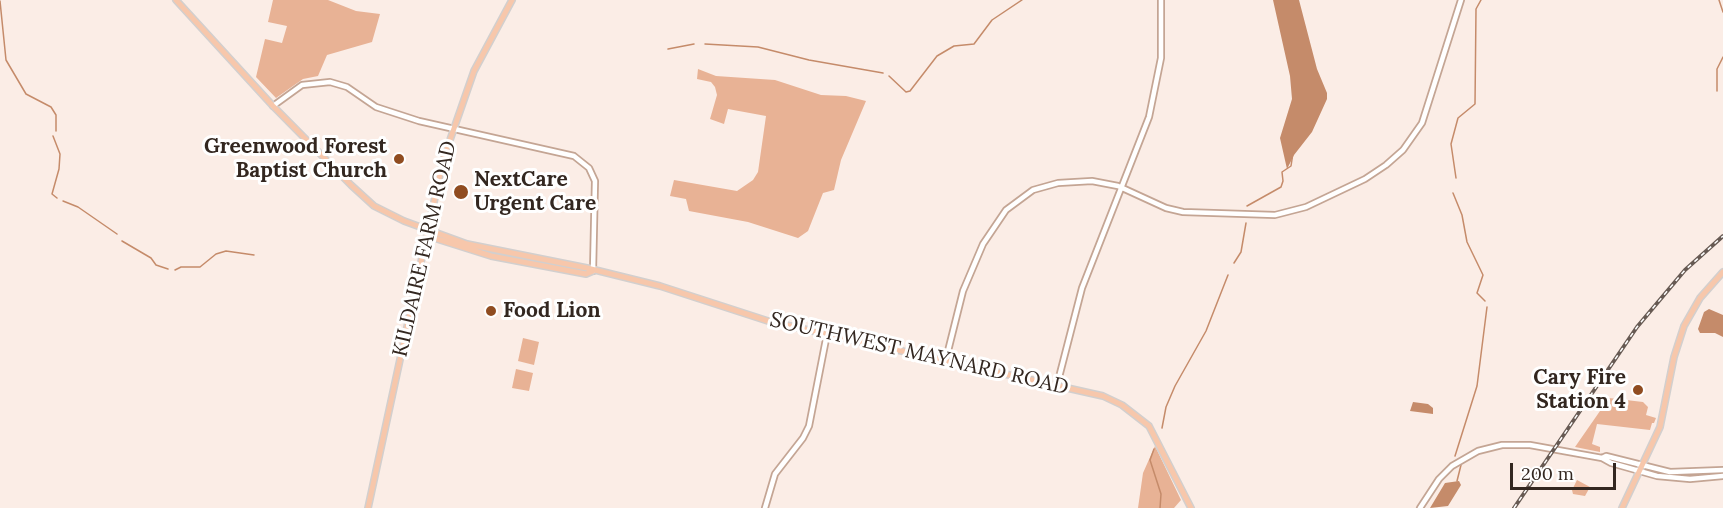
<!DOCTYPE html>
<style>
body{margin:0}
#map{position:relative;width:1723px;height:508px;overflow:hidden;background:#fbede6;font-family:Lora,serif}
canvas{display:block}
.scale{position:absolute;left:1510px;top:463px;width:106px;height:27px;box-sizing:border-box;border:3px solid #332720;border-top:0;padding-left:8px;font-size:18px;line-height:21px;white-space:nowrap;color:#332720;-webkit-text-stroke:4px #fff;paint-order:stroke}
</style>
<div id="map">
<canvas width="1723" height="508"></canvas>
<div class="scale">200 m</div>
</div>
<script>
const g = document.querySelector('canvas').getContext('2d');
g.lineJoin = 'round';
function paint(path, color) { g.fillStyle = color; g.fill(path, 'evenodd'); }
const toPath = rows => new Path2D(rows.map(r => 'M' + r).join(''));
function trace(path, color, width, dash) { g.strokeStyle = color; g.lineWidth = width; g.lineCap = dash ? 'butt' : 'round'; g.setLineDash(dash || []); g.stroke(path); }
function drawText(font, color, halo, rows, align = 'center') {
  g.font = font + ' Lora,serif'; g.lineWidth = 6; g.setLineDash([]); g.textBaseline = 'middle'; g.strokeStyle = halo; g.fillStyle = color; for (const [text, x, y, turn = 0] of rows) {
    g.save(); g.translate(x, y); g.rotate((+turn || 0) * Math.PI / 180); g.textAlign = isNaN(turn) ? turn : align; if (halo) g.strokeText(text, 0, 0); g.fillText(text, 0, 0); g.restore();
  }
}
const green = toPath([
 [273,0,328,0,356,11,380,14,372,42,327,55,318,76,303,79,276,98,256,77,265,39,282,43,287,26,268,22],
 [698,69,716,76,775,80,821,95,846,96,866,101,841,160,834,190,823,193,808,231,798,238,748,222,689,211,686,199,670,196,674,180,737,191,753,180,758,172,766,116,728,109,724,124,710,119,717,95,715,87,711,82,697,79],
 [523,338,539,342,534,365,518,361],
 [516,369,533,373,529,391,512,388],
 [1609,398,1643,402,1648,407,1646,415,1656,418,1654,423,1652,423,1650,430,1597,424,1592,444,1600,447,1600,452,1575,447],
 [1155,446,1181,500,1174,508,1138,508,1143,473],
 [1577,480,1590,487,1585,496,1573,494,1572,490]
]);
const water = toPath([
 [1273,0,1299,0,1317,69,1327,93,1327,99,1312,132,1294,155,1287,169,1280,138,1292,99,1290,76],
 [1709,309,1723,315,1723,337,1715,333,1700,333,1698,329,1704,312],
 [1413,402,1428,404,1433,408,1433,414,1410,411],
 [1459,481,1461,485,1448,506,1430,508,1445,483]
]);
const stream = toPath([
 [1719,0,1723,12],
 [0,1,6,60,26,94,51,107,56,115,56,131],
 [705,44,758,47,809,60,883,73],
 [668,49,694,44],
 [889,76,906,92,910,91,937,56,954,46,974,44,992,20,1022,0],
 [1717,91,1717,69,1723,57],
 [53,136,60,154,59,169,52,194,57,198],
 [1456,178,1451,144,1458,118,1475,104,1476,9,1481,0],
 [1453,193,1462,215,1467,242,1483,275,1477,293,1485,301],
 [63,201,78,207,117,234],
 [1247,206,1281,187,1283,181,1282,172,1291,166,1293,153],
 [122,241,151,258,156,265,168,269],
 [1234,263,1241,252,1246,223],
 [175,270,181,267,200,267,216,254,226,251,254,255],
 [1162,428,1166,407,1175,386,1206,331,1228,275],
 [1154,449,1150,460,1161,494,1160,508],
 [1455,456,1477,386,1487,307],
 [1457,481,1461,465]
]);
const minor = toPath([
 [273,106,302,85,330,82,347,87,376,107,419,121,574,156,589,168,595,181,593,271],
 [946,359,963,291,983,244,1006,210,1033,190,1058,183,1092,181,1118,186,1166,208,1183,212,1275,215,1306,207,1365,179,1386,165,1403,150,1422,123,1461,0],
 [1057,385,1082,288,1149,117,1161,58,1161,0],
 [1602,458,1611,463,1657,476,1690,479,1723,476],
 [765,508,775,474,803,438,809,426,827,334],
 [1420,508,1439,479,1452,466,1478,451,1502,445,1530,445,1602,458,1606,456,1670,472,1723,470]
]);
const major = toPath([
 [176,0,273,106,351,185,374,206,404,221,467,244,587,268,660,286,768,321,1103,396,1122,405,1149,426,1191,508],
 [428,232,434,238,491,256,586,274,593,271],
 [368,508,443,160,474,71,512,0],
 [1622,508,1660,427,1674,357,1684,326,1700,298,1723,272]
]);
const rail = toPath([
 [1514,508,1637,327,1685,270,1723,236]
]);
const markers = [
 [399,159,6,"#904c20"],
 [461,192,8,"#904c20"],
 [491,311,6,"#904c20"],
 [1638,390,6,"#904c20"]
];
const poiNames = [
 ["Greenwood Forest",387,147],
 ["Baptist Church",387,171],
 ["NextCare",474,180,"left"],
 ["Urgent Care",474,204,"left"],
 ["Food Lion",503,311,"left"],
 ["Cary Fire",1626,378],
 ["Station 4",1626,402]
];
const streetNames = [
 ["KILDAIRE FARM ROAD",425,249,-77],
 ["SOUTHWEST MAYNARD ROAD",919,354,13]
];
paint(green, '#e8b295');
paint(water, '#c58b6a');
trace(stream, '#c58b6a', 1.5);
trace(minor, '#c4a594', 8);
trace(major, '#d2cfce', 8);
trace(minor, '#fff', 4.5);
trace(major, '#f7c7ab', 5);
trace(rail, '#675a53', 4);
trace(rail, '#fff', 1.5, [4.5]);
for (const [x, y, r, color] of markers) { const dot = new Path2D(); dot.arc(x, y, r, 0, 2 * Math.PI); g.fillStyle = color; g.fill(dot); trace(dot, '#fff', 2); }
drawText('bold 21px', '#332720', '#fff', poiNames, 'right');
drawText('21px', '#332720', '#fff', streetNames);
</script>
